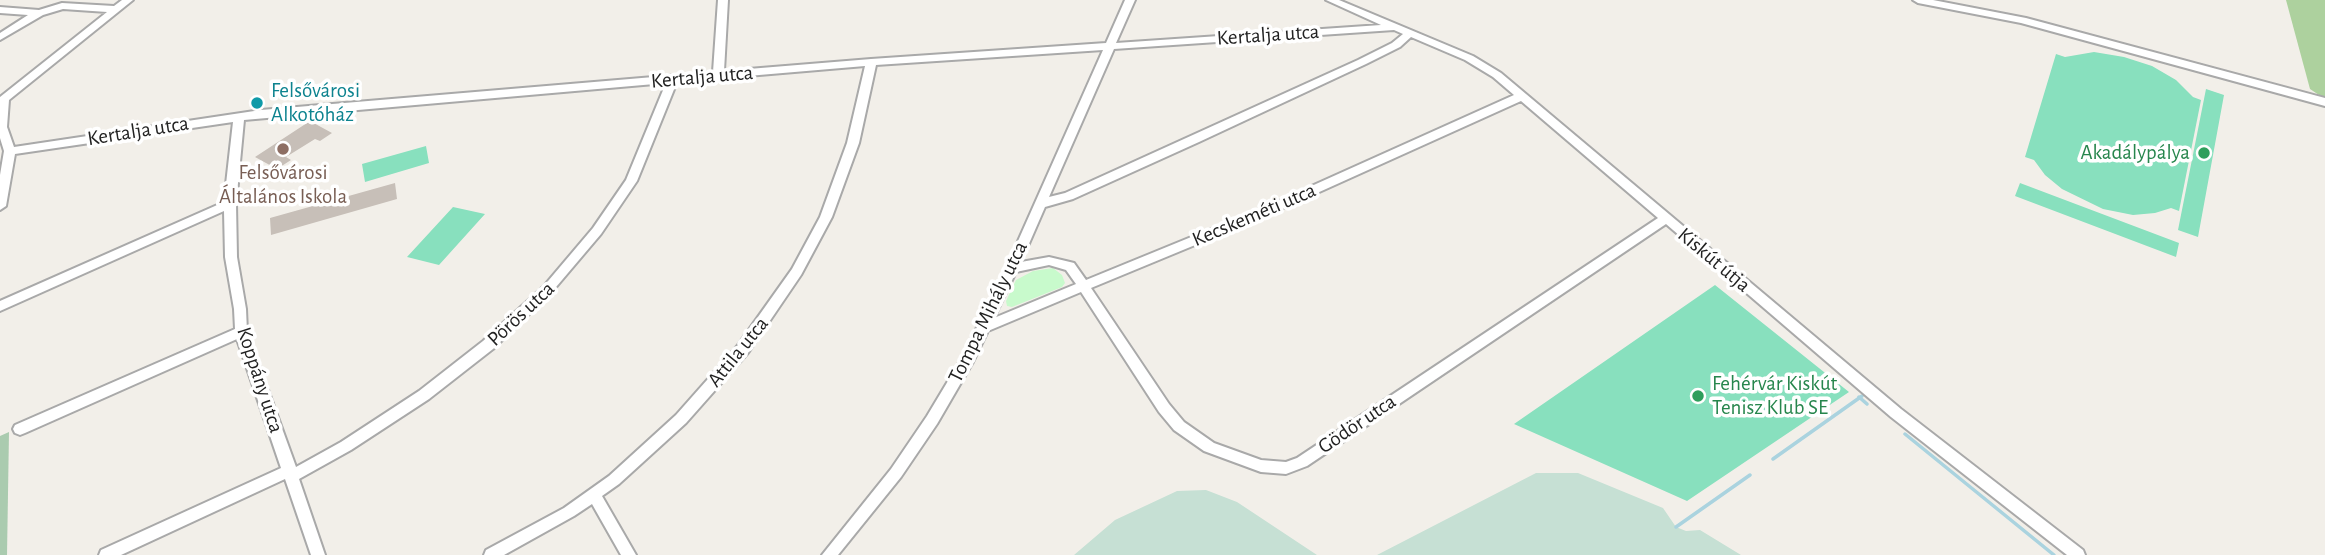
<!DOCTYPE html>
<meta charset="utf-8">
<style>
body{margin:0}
canvas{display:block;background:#f2efe9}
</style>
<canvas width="2325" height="555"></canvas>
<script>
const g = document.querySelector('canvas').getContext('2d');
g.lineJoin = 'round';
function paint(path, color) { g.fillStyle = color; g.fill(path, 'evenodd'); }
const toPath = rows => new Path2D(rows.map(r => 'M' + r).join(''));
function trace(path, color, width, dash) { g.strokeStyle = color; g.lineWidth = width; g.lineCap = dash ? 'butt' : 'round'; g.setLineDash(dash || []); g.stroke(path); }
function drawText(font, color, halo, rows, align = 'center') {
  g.font = font + ' "Alegreya Sans",sans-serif'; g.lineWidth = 7; g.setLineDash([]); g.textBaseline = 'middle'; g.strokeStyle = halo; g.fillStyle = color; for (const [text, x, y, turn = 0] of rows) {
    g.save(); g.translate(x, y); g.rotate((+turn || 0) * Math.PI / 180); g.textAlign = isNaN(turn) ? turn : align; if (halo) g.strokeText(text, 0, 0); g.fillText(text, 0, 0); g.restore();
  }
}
const forest = toPath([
 [2286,0,2325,0,2325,99,2310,89]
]);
const wetland = toPath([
 [1536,473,1578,473,1663,508,1676,527,1686,531,1700,530,1741,555,1377,555],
 [1206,490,1237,502,1317,555,1074,555,1115,520,1177,491]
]);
const cemetery = toPath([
 [9,432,7,555,0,555,0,436]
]);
const park = toPath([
 [1053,268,1062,275,1065,283,1062,287,1012,307,1007,306,1006,301,1016,280,1033,271]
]);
const pitch = toPath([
 [2094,52,2124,57,2152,66,2176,80,2193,97,2201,100,2179,211,2171,208,2155,213,2133,215,2103,209,2062,189,2045,175,2034,160,2025,157,2056,54,2065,57],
 [2206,89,2224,95,2198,237,2178,230],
 [426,146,429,163,365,182,362,164],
 [2020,183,2179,243,2176,257,2015,196],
 [453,207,485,214,439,265,407,257],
 [1715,285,1849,392,1687,501,1514,424]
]);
const stream = toPath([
 [1859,397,1867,404],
 [1905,434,2054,555],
 [1773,459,1862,396],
 [1676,527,1750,475]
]);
const building = toPath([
 [310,121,332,133,320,141,315,139,286,157,291,160,277,169,255,157],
 [395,183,397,199,271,235,270,218]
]);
const minor = toPath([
 [122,0,133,0,9,100,7,127,14,147,261,110,713,72,718,0,728,0,724,71,871,59,1106,43,1125,0,1135,0,1116,43,1381,25,1326,0,1339,0,1473,56,1501,73,1901,409,2083,550,2085,555,2067,555,1891,417,1666,224,1307,466,1286,474,1261,472,1204,451,1174,430,1159,412,1081,292,988,331,973,362,937,424,901,477,838,555,822,555,891,469,927,416,963,356,1006,268,1103,50,876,65,859,143,832,217,801,275,748,353,686,423,619,484,602,496,636,555,621,555,592,504,574,516,504,555,484,555,486,550,564,508,609,476,676,415,738,345,792,269,820,217,847,143,865,66,677,82,637,181,601,234,551,293,493,349,429,399,351,450,299,479,325,555,311,555,285,479,121,555,99,555,101,550,281,468,237,339,25,433,20,435,15,433,13,429,15,425,235,329,234,309,225,257,224,211,0,311,0,301,224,202,233,122,15,154,6,206,0,210,0,175,4,151,0,138,0,97,107,12,63,9,43,15,0,40,0,33,28,15,0,13,0,7,39,10,62,3,114,6,122,0],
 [1394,30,1403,34,1392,43,1358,60,1065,193,1049,197,1114,49,1394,30],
 [1411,37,1465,60,1493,77,1514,95,1267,206,1086,280,1074,263,1070,262,1049,257,1021,262,1045,207,1073,199,1199,142,1366,64,1400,47,1411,37],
 [666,83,626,180,593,228,543,287,483,341,419,391,341,442,296,467,247,332,246,309,237,257,236,204,244,120,666,83],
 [1521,101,1658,218,1297,458,1286,462,1261,460,1214,443,1184,422,1169,404,1091,288,1275,212,1521,101],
 [1049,265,1066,270,1076,284,994,318,1016,272,1049,265],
 [1913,0,1933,0,2026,18,2325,98,2325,106,2021,23,1918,3,1913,0]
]);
const markers = [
 [257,103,7,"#0f9aa8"],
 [283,149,7,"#8d6e63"],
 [2204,153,7,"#2e9e5b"],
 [1698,396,7,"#2e9e5b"]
];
const streetNames = [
 ["Kertalja utca",1268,35,-4],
 ["Kertalja utca",702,77,-5],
 ["Kertalja utca",138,131,-9],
 ["Kecskeméti utca",1254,215,-23],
 ["Kiskút útja",1714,260,40],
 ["Tompa Mihály utca",988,312,-64],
 ["Pörös utca",521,314,-43],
 ["Attila utca",738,352,-51],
 ["Koppány utca",260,380,72],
 ["Gödör utca",1357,424,-34]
];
const cultureNames = [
 ["Felsővárosi",271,91],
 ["Alkotóház",271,115]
];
const leisureNames = [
 ["Akadálypálya",2190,153],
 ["Fehérvár Kiskút",1712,384,"left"],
 ["Tenisz Klub SE",1712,408,"left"]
];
const educationNames = [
 ["Felsővárosi",283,173],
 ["Általános Iskola",283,197]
];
paint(forest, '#add19e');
paint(wetland, '#c6e0d4');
paint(cemetery, '#aacbaf');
paint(park, '#c8facc');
paint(pitch, '#88e0be');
trace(stream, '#aad3df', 3.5);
paint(building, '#c7bfb8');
trace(minor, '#a9a9a9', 4);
paint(minor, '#fff');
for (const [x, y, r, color] of markers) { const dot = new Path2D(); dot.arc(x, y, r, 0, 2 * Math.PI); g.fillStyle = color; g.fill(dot); trace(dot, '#fff', 2.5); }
drawText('21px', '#222', '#fff', streetNames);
drawText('21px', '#0d838f', '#fff', cultureNames, 'left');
drawText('21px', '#27864d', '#fff', leisureNames, 'right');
drawText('21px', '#785e54', '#fff', educationNames);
</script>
